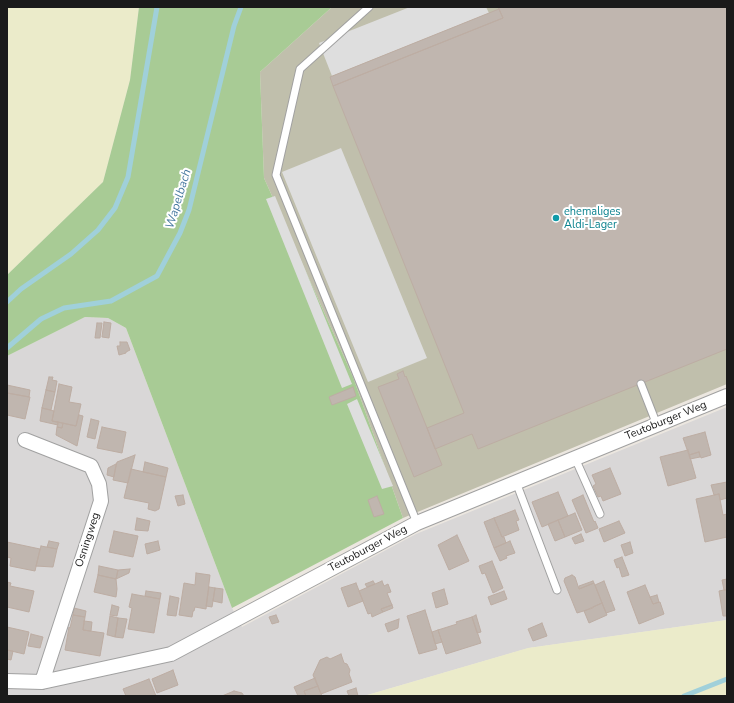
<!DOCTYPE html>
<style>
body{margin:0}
#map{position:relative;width:734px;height:703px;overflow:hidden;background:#ece7e0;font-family:"Nunito Sans",sans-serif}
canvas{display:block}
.frame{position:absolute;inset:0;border:8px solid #1a1a1a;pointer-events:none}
</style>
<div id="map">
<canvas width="734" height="703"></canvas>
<div class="frame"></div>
</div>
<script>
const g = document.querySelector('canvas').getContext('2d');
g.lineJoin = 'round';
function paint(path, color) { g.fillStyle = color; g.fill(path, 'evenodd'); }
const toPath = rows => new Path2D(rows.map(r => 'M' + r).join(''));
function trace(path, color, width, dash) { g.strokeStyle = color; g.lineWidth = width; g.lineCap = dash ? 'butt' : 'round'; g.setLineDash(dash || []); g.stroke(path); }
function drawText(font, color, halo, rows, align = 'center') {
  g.font = font + ' "Nunito Sans",sans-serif'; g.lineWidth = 4; g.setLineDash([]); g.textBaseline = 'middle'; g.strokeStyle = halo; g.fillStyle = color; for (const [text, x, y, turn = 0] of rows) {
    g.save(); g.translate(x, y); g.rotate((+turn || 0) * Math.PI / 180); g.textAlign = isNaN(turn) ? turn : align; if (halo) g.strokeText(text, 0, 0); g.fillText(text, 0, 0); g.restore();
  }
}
const residential = toPath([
 [85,317,108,318,126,328,232,608,242,627,416,534,727,407,727,620,529,648,364,696,7,696,7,356]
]);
const construction = toPath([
 [332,7,727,7,727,384,403,518,353,377,264,178,260,72]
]);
const farmland = toPath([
 [7,7,139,7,130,80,103,182,7,275],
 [727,620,727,696,364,696,528,648]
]);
const forest = toPath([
 [139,7,332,7,260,72,264,178,353,377,403,518,232,608,126,328,108,318,85,317,7,356,7,275,103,182,130,80]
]);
const parking = toPath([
 [410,7,486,7,489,13,332,76,319,43],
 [341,148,427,358,368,382,282,172],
 [275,196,352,384,342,388,266,199],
 [357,399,393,486,382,489,347,404]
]);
const stream = toPath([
 [7,302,21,289,71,254,98,230,115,208,128,177,157,7],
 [7,348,41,319,64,308,111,301,157,276,180,233,189,210,234,26,241,7],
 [684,696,727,679]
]);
const building = toPath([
 [498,7,727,7,727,349,478,449,472,434,435,449,427,428,464,413,333,86,503,18,498,7],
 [499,9,503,18,333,86,330,77,499,9],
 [104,322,111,323,109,338,102,337,104,322],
 [97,323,102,323,100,338,95,338,97,323],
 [120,342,127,342,130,350,126,352,126,353,119,355,117,346,120,346,120,342],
 [403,371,405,377,406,376,442,465,414,477,378,387,399,379,397,374,403,371],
 [49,377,53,377,52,380,57,381,55,392,46,390,49,377],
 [59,384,72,387,69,402,81,404,76,426,52,421,59,384],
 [7,385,30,390,29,397,7,393,7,385],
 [353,387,356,396,332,405,329,397,353,387],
 [46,390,55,392,51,410,42,408,46,390],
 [7,393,30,397,25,419,7,415,7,393],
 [42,408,54,411,52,421,58,422,58,425,40,421,42,408],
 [79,415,83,416,77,446,56,435,57,427,62,428,63,423,76,426,79,415],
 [91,419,99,421,95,439,87,437,91,419],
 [58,422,63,423,62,428,57,427,58,422],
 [102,427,126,432,122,453,97,448,102,427],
 [705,432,711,455,701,458,699,452,689,455,683,438,705,432],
 [688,450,696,478,668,486,660,457,688,450],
 [699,452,700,457,690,459,689,455,699,452],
 [135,455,128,483,113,480,117,462,135,455],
 [145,462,168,468,166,477,143,472,145,462],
 [116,464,114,477,107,475,108,468,116,464],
 [610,468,621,494,603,501,601,496,598,497,593,486,596,484,592,475,610,468],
 [131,469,166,477,159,509,155,511,148,509,149,503,124,498,131,469],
 [727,482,727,498,720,500,719,494,714,495,711,485,727,482],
 [558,492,568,516,542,527,532,502,558,492],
 [719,494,723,515,727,514,727,530,726,530,727,537,705,542,696,499,719,494],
 [183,495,185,504,178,506,175,496,183,495],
 [583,495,594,522,595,521,598,528,586,533,572,500,583,495],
 [377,496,384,514,374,517,368,500,377,496],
 [515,510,519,520,516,521,519,530,502,537,494,518,515,510],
 [575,513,582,530,565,537,558,520,575,513],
 [137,518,150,521,148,531,135,530,137,518],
 [494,518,502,537,504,537,506,543,494,548,484,522,494,518],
 [558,520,565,537,555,541,548,524,558,520],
 [619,521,625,533,604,542,599,529,619,521],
 [114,531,138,536,133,557,109,552,114,531],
 [581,534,584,541,575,544,572,538,581,534],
 [457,535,469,561,449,570,438,545,457,535],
 [49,541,59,543,57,549,47,547,49,541],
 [158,541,160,550,147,554,145,544,158,541],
 [510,541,515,553,506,556,507,558,500,561,494,548,510,541],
 [7,542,40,549,35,571,10,566,11,558,7,557,7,542],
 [630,542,633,553,625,556,621,545,630,542],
 [41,546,57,549,53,567,36,566,41,546],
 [622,557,629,575,622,577,619,567,617,568,614,560,622,557],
 [492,561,503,588,493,593,485,573,482,574,479,566,492,561],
 [99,566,118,570,116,579,98,575,99,566],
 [130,569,129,573,116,579,118,570,130,569],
 [196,573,210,575,206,609,195,607,194,611,193,611,192,617,179,615,184,583,195,585,196,573],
 [98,575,116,579,117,589,116,597,94,592,98,575],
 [572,575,575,577,579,589,594,583,602,603,593,607,593,608,577,613,564,581,565,578,572,575],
 [727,579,727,590,724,590,722,580,727,579],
 [373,581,375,584,367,587,365,584,373,581],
 [382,581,384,586,388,584,391,592,387,593,392,605,381,609,383,612,372,617,371,613,368,614,359,591,382,581],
 [593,581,594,583,579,589,579,586,593,581],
 [604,581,615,610,606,613,595,585,604,581],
 [7,582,11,583,10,586,34,591,29,612,7,607,7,582],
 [356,583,363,601,348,607,341,588,356,583],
 [645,585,653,604,660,602,664,614,639,624,627,592,645,585],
 [209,587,215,588,212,607,206,606,209,587],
 [215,588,223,589,222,603,213,601,215,588],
 [444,589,448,604,436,608,432,593,444,589],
 [724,590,727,590,727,616,723,616,719,591,724,590],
 [146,591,161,593,160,599,145,596,146,591],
 [504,591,507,599,491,605,488,597,504,591],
 [132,594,160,599,154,633,128,629,132,608,129,607,132,594],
 [657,595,659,602,653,604,650,597,657,595],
 [170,596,179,598,176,616,167,615,170,596],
 [602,603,607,615,589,623,584,611,602,603],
 [112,605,119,607,117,616,110,615,112,605],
 [392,605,393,608,383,612,381,609,392,605],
 [74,608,86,611,85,617,73,615,74,608],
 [425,610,437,649,419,654,407,616,425,610],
 [73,615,85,617,83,630,104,633,100,656,65,650,69,627,70,628,73,615],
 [276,615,279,622,272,624,269,617,276,615],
 [476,615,481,632,477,633,472,617,476,615],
 [110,616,118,618,115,637,108,635,107,635,110,616],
 [472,617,481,643,446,654,438,630,457,624,456,622,472,617],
 [118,618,127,619,123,638,115,637,118,618],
 [399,619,398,628,388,632,385,624,399,619],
 [84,621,92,622,91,631,83,630,84,621],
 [542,623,547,636,533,641,528,629,542,623],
 [7,627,29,632,24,654,7,650,7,627],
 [438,630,442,642,435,644,432,632,438,630],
 [31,634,43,637,40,648,28,646,31,634],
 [7,650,13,651,11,660,7,659,7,650],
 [341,654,344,663,347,664,350,670,349,674,352,682,321,694,313,675,320,660,327,657,330,659,341,654],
 [173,670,178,685,157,693,152,679,173,670],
 [315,678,318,686,304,691,306,696,298,696,294,687,315,678],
 [149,679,156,696,126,696,123,689,149,679],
 [318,686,322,696,306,696,304,691,318,686],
 [356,688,358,696,349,696,347,691,356,688],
 [234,691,242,693,244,696,222,696,234,691]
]);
const service = toPath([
 [369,7,300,69,276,175,417,523],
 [641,384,657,425],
 [575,458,600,514],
 [516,482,557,590]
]);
const minor = toPath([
 [25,440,91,466,99,484,101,501,42,682],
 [7,681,42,682,171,654,417,523,727,396]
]);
const markers = [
 [556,218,4,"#0f9aa8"]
];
const cultureNames = [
 ["ehemaliges",564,212],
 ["Aldi-Lager",564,225]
];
const streetNames = [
 ["Teutoburger Weg",666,421,-22],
 ["Osningweg",88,540,-72],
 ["Teutoburger Weg",368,549,-28]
];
const waterNames = [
 ["Wapelbach",179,199,-73]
];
paint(residential, '#d9d7d7');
paint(construction, '#c0bfac');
paint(farmland, '#ebebca');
paint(forest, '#a8cb95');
paint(parking, '#dedede');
trace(stream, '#a0d0da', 5);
paint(building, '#c0b6af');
trace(building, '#bdada3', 1);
trace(service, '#a1a1a1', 9);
trace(minor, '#a1a1a1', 16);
trace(service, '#fff', 7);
trace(minor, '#fff', 14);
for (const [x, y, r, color] of markers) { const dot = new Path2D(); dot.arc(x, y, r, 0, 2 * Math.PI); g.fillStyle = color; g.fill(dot); trace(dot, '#fff', 1.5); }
drawText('11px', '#0d838f', '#fff', cultureNames, 'left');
drawText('11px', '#1a1a1a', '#fff', streetNames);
drawText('italic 12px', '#4779a0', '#fff', waterNames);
</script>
